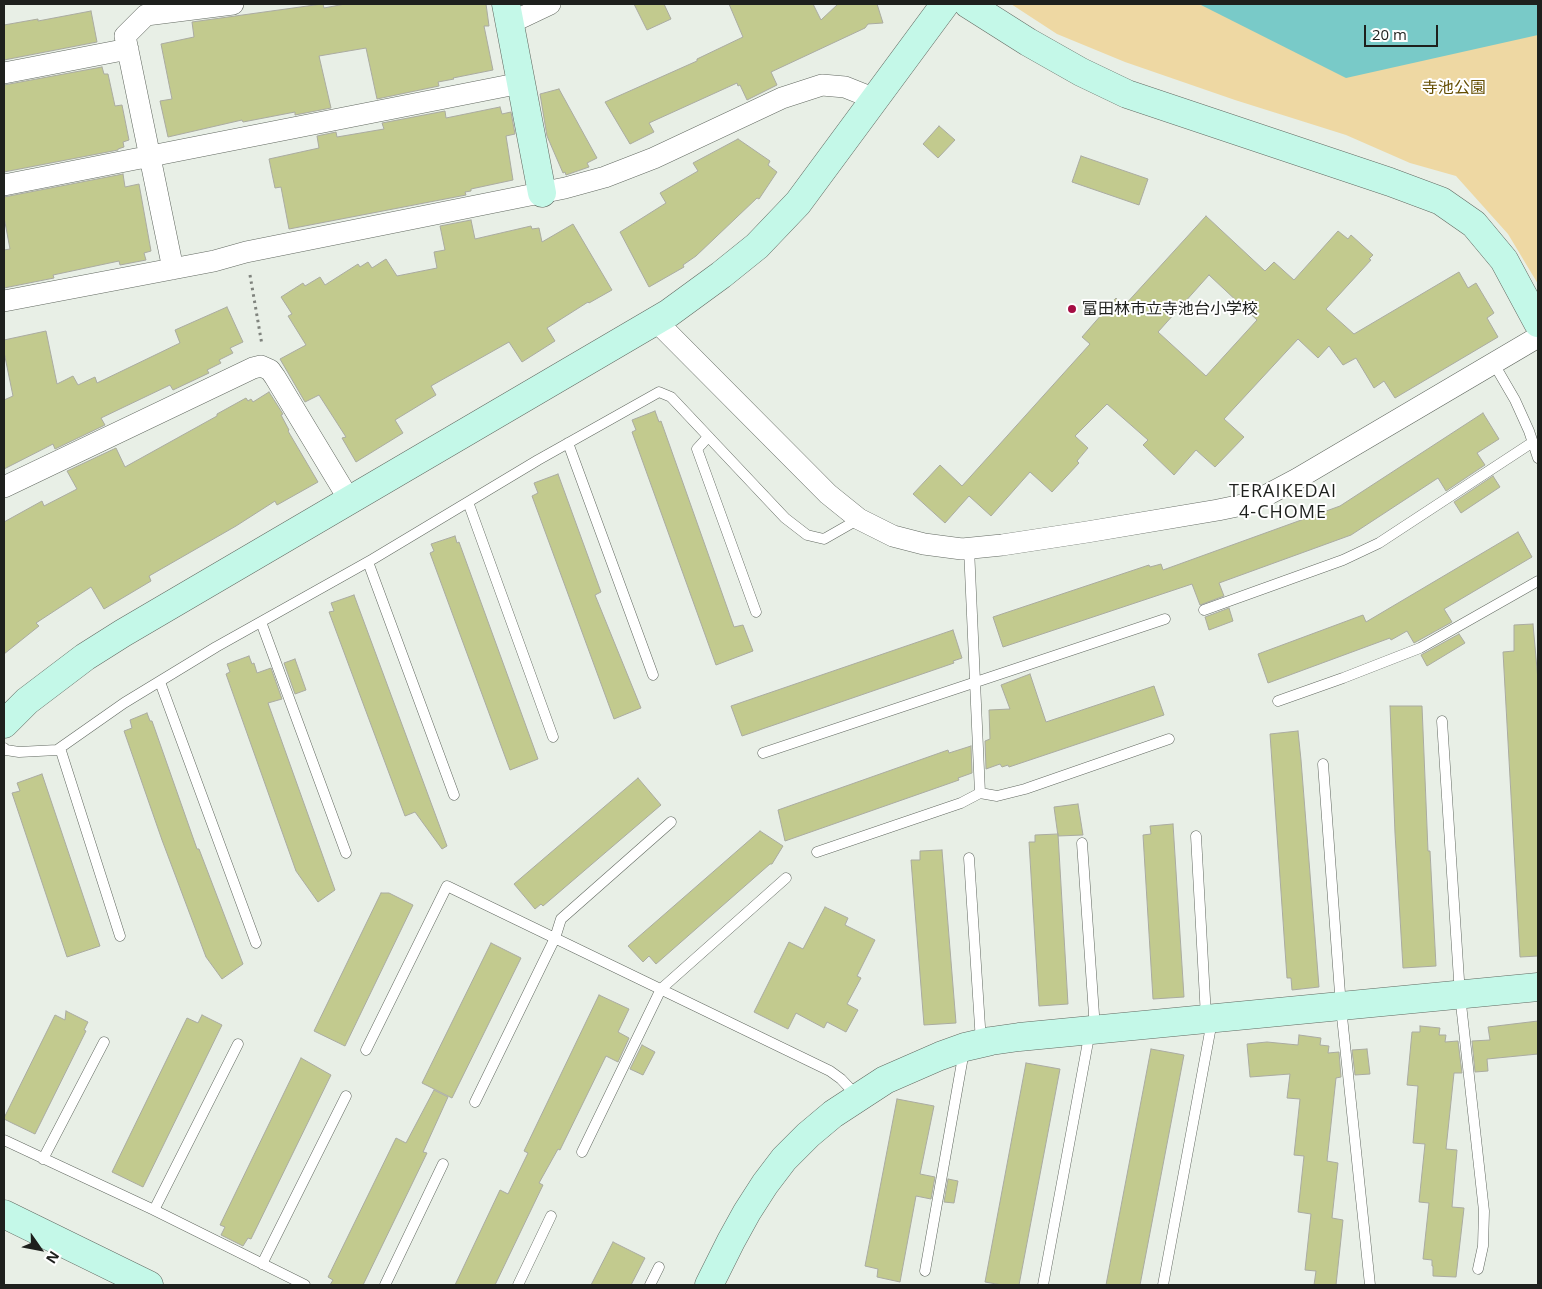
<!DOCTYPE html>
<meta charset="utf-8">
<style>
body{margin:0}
#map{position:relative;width:1542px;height:1289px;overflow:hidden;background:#e8efe6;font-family:"Open Sans",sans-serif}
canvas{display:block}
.frame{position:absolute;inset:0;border:5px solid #1e201d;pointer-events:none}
.north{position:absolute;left:15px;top:1224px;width:50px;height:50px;-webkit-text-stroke:4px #fff;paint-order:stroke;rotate:123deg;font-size:14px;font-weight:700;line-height:20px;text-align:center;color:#1e201d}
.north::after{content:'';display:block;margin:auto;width:18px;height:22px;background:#1e201d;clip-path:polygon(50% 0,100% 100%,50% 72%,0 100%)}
.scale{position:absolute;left:1364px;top:25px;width:74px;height:22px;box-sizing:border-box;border:2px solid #1e201d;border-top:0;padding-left:6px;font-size:15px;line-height:18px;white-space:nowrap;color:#1e201d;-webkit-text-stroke:4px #fff;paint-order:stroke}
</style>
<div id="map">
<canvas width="1542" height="1289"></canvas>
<div class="frame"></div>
<div class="north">N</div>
<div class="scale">20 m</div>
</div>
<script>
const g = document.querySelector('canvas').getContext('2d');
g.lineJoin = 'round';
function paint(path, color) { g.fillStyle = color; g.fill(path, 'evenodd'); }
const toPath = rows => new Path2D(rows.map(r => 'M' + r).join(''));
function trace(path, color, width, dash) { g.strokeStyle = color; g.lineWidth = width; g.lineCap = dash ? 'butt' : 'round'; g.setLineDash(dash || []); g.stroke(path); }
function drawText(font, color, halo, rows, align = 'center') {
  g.font = font + ' "Open Sans","Noto Sans JP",sans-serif'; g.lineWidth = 4; g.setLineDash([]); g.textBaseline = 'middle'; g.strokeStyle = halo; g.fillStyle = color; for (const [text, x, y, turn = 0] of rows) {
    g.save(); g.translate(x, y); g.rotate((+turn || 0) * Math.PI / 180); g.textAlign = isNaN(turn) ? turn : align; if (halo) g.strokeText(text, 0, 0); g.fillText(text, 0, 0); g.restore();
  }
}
const green = toPath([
 [1011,4,1538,4,1538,284,1508,234,1456,176,1410,163,1346,135,1235,100,1125,62,1057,34]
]);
const water = toPath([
 [1199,4,1538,4,1538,35,1346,78]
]);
const building = toPath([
 [322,4,323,4,324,8,345,4,486,4,489,26,484,26,493,70,453,78,454,79,438,82,439,86,377,99,366,48,319,56,331,108,295,115,295,112,243,122,242,120,168,137,160,101,172,99,161,44,194,37,192,22,322,4],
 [634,4,664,4,671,19,647,30,634,4],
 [729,4,813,4,821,20,838,4,877,4,883,23,868,24,865,28,771,72,777,85,747,100,740,85,738,86,737,83,649,123,654,132,630,144,605,102,697,61,697,59,743,37,729,4],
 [91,11,97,42,4,60,4,25,38,19,38,21,91,11],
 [102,67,104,74,108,74,115,106,122,105,129,140,123,142,124,147,118,149,118,150,4,172,4,85,102,67],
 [559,89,597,158,587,163,589,167,566,175,565,172,563,173,547,136,540,94,559,89],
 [500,107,502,114,511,112,515,134,506,136,513,180,471,189,471,191,465,192,466,195,289,229,281,187,275,188,269,159,319,148,317,136,336,132,337,137,384,129,382,123,445,111,446,118,500,107],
 [939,126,955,140,938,158,923,144,939,126],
 [738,139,770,161,768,165,777,172,759,199,757,198,696,256,683,265,684,267,649,287,620,232,666,203,660,193,698,171,693,163,738,139],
 [1081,156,1148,179,1139,205,1072,182,1081,156],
 [123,174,125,187,139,184,151,251,144,253,146,260,120,265,119,261,53,275,54,278,4,288,4,250,10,249,4,217,4,197,123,174],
 [1206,216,1265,271,1274,262,1294,280,1338,231,1348,239,1351,235,1373,255,1369,259,1371,260,1326,309,1354,334,1459,272,1468,288,1476,283,1494,313,1487,318,1498,337,1395,398,1384,381,1374,388,1356,358,1343,365,1329,346,1318,358,1298,339,1224,419,1244,437,1215,467,1196,450,1174,475,1143,445,1148,440,1107,404,1075,436,1088,448,1077,461,1079,463,1052,492,1030,472,991,516,969,496,945,523,913,494,940,465,962,486,1090,344,1082,337,1116,298,1124,306,1206,216],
 [1209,275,1257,320,1206,376,1158,332,1209,275],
 [471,220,475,239,531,226,532,229,539,228,542,242,573,224,612,290,589,303,588,302,547,328,555,341,522,362,509,342,431,386,436,395,395,420,403,433,356,462,342,438,346,437,319,395,305,402,280,359,306,345,288,316,292,314,281,297,303,283,305,286,320,277,325,285,358,264,360,267,368,262,372,268,386,259,397,276,437,268,434,252,445,250,440,226,471,220],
 [227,307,243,342,230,348,233,353,219,360,221,363,207,370,209,373,173,390,170,385,101,418,105,425,55,449,53,444,4,469,4,400,13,396,4,352,4,340,46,331,57,384,73,376,78,385,95,377,97,383,180,343,175,330,227,307],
 [269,392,283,414,281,415,289,430,288,431,318,482,277,505,275,501,236,526,149,576,151,581,104,609,91,587,36,623,39,626,4,654,4,522,42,501,44,506,77,489,67,471,116,448,125,467,217,416,217,414,246,398,248,401,251,399,253,402,269,392],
 [655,411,659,422,661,421,734,627,743,625,753,651,716,665,632,432,636,430,632,420,655,411],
 [1483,413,1499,439,1477,453,1485,465,1446,491,1438,478,1351,535,1219,583,1224,596,1200,605,1192,584,1003,647,993,617,1149,565,1150,567,1161,564,1163,570,1340,506,1483,413],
 [558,474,601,592,595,595,641,708,614,719,532,496,538,493,534,483,558,474],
 [1493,476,1500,487,1461,513,1454,502,1493,476],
 [1518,532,1532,557,1444,609,1452,622,1414,643,1407,631,1391,640,1390,638,1268,683,1258,654,1363,615,1366,622,1518,532],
 [455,536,457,543,459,542,538,759,510,770,430,553,434,551,431,544,455,536],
 [354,595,447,846,442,849,415,812,405,816,329,612,334,611,331,603,354,595],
 [1229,608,1233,621,1209,630,1205,617,1229,608],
 [1533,624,1538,680,1538,956,1520,957,1503,652,1514,651,1514,625,1533,624],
 [953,630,962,658,953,661,954,663,742,736,731,706,953,630],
 [1459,634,1465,643,1427,666,1421,655,1459,634],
 [249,656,252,664,254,663,257,673,271,668,282,699,268,703,335,890,318,902,296,871,226,674,230,672,227,664,249,656],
 [295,659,306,690,295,694,284,663,295,659],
 [1030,674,1046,722,1154,686,1164,715,1009,767,1008,765,1002,767,1000,764,986,769,985,741,990,739,989,710,1010,709,1001,685,1030,674],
 [1390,706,1422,706,1428,851,1430,851,1436,966,1403,968,1395,833,1390,706],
 [147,713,150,721,152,721,197,849,199,849,243,964,222,979,206,957,162,840,124,731,132,728,130,720,147,713],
 [1298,731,1301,760,1319,987,1292,990,1291,978,1287,978,1270,734,1298,731],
 [971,746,972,773,958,778,959,780,785,841,778,810,948,750,949,753,971,746],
 [42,774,100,946,67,957,12,793,20,791,17,783,42,774],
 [638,778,661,805,543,906,541,904,535,909,514,884,638,778],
 [1078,804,1083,835,1058,836,1054,807,1078,804],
 [1173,824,1184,997,1153,999,1143,835,1151,834,1150,826,1173,824],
 [760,831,783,846,772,864,770,864,656,964,649,956,643,962,628,946,760,831],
 [1058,834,1068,1004,1039,1006,1029,842,1035,842,1035,835,1058,834],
 [942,850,956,1023,924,1025,911,860,920,860,920,851,942,850],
 [381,893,389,893,413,905,345,1046,314,1031,381,893],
 [825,907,848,918,845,925,875,940,857,976,861,978,847,1004,858,1010,846,1032,827,1022,824,1028,796,1013,788,1029,754,1012,789,942,803,949,825,907],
 [491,943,521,958,452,1098,422,1083,491,943],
 [599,995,629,1009,618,1032,629,1038,618,1062,606,1056,560,1150,558,1149,539,1183,543,1185,495,1285,455,1285,500,1190,508,1194,528,1153,524,1151,599,995],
 [66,1011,88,1022,84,1030,86,1031,35,1134,12,1123,4,1119,4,1118,55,1015,65,1020,66,1011],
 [202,1015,222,1025,143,1187,112,1172,187,1018,198,1023,202,1015],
 [1538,1021,1538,1054,1487,1059,1488,1071,1475,1072,1472,1041,1490,1040,1488,1027,1538,1021],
 [1420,1026,1440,1028,1439,1035,1446,1035,1445,1042,1458,1041,1462,1073,1454,1073,1446,1149,1457,1150,1452,1207,1464,1208,1456,1277,1433,1276,1433,1266,1432,1266,1432,1260,1423,1259,1429,1203,1419,1202,1425,1144,1413,1143,1418,1086,1407,1085,1412,1032,1420,1032,1420,1026],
 [1299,1035,1321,1038,1320,1045,1329,1046,1328,1053,1339,1052,1341,1077,1336,1078,1327,1161,1338,1163,1332,1218,1343,1220,1336,1285,1314,1285,1316,1271,1305,1270,1311,1214,1298,1212,1304,1156,1294,1155,1300,1099,1287,1098,1290,1074,1250,1077,1247,1044,1267,1042,1298,1045,1299,1035],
 [642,1045,655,1052,643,1075,630,1069,642,1045],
 [1151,1049,1184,1055,1140,1285,1106,1285,1151,1049],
 [1367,1049,1370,1074,1355,1075,1352,1050,1367,1049],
 [301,1058,331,1075,251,1239,248,1238,243,1246,221,1235,225,1227,220,1225,301,1058],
 [1026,1063,1060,1069,1019,1285,1002,1285,985,1282,1026,1063],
 [434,1090,448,1097,423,1152,427,1153,363,1285,330,1285,333,1280,328,1277,396,1138,406,1143,434,1090],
 [897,1099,934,1106,920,1174,935,1177,931,1199,916,1196,900,1282,877,1277,878,1269,865,1266,897,1099],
 [948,1179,958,1181,954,1203,944,1202,948,1179],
 [613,1242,645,1258,631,1285,591,1285,613,1242]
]);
const path = toPath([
 [250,275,262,345]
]);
const lane = toPath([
 [1494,364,1515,400,1529,431,1538,458],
 [708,437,697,449,756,612],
 [568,443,653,675],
 [468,502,553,737],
 [969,548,980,793],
 [368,562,454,795],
 [1204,610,1343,560,1379,543,1533,442],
 [261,622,346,853],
 [160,682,256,943],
 [1278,701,1343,678,1420,648,1538,581],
 [1442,721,1460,995,1484,1211,1483,1246,1478,1269],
 [4,748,6,750,19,752,57,750,124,703,216,647,373,559,538,460,659,392,671,397,785,518,807,535,824,539,859,519],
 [60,748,120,936],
 [763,753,1165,619],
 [1323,764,1341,1007,1370,1285],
 [1196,836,1206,1017],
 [1082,843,1095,1029],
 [817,852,961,803,980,793,997,796,1025,789,1169,739],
 [969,858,981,1042],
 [366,1050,447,886,830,1071,841,1079,858,1097],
 [475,1102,555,938,561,919,671,822],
 [4,1140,154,1210,305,1285],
 [582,1152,661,989,786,878],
 [43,1159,104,1042],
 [154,1210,238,1044],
 [262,1264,346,1096],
 [925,1271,964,1051],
 [385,1285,443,1164],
 [518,1285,551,1216],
 [650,1285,659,1267],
 [1043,1285,1090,1031],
 [1163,1285,1212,1021]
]);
const street = toPath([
 [510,23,550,4],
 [4,73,128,49],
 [4,185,521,83],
 [173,269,125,36,146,15,233,4],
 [4,301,214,261,246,252,565,188,605,177,654,158,782,98,822,85,845,87,875,99],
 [656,321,828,494,859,519,893,536,924,544,962,549,1002,545,1087,532,1218,510,1242,505,1265,496,1297,479,1538,337],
 [4,487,253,368,261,366,270,370,275,377,350,501]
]);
const secondary = toPath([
 [506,4,542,193],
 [968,4,1028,42,1081,72,1127,94,1390,182,1441,201,1474,224,1504,260,1538,323],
 [4,724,27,701,85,657,123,633,669,313,721,275,757,246,798,203,945,4],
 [4,1214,149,1285],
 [709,1285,731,1241,747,1212,765,1184,784,1159,808,1135,833,1114,885,1080,940,1056,965,1047,991,1041,1019,1037,1538,987]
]);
const markers = [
 [1072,309,5,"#a50d43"]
];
const parkNames = [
 ["寺池公園",1454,88]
];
const poiNames = [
 ["富田林市立寺池台小学校",1082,309]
];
const neighbourhoodNames = [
 ["TERAIKEDAI",1283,492],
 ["4-CHOME",1283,513]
];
paint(green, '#eed8a3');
paint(water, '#79cac8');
paint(building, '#c2ca8e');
trace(building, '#aaaba1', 1);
trace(lane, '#626961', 11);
trace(street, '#626961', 22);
trace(secondary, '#626961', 29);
trace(path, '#7f837d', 3, [2.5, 4]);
trace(lane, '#fff', 10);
trace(street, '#fff', 21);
trace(secondary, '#c4f8e8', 28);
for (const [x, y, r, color] of markers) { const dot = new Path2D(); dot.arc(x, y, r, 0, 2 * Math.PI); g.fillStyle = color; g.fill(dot); trace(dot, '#fff', 2); }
drawText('16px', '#644d01', '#fff', parkNames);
drawText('16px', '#1e201d', '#fff', poiNames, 'left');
g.letterSpacing = '1px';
drawText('18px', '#1e201d', '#fff', neighbourhoodNames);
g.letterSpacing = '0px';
</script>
